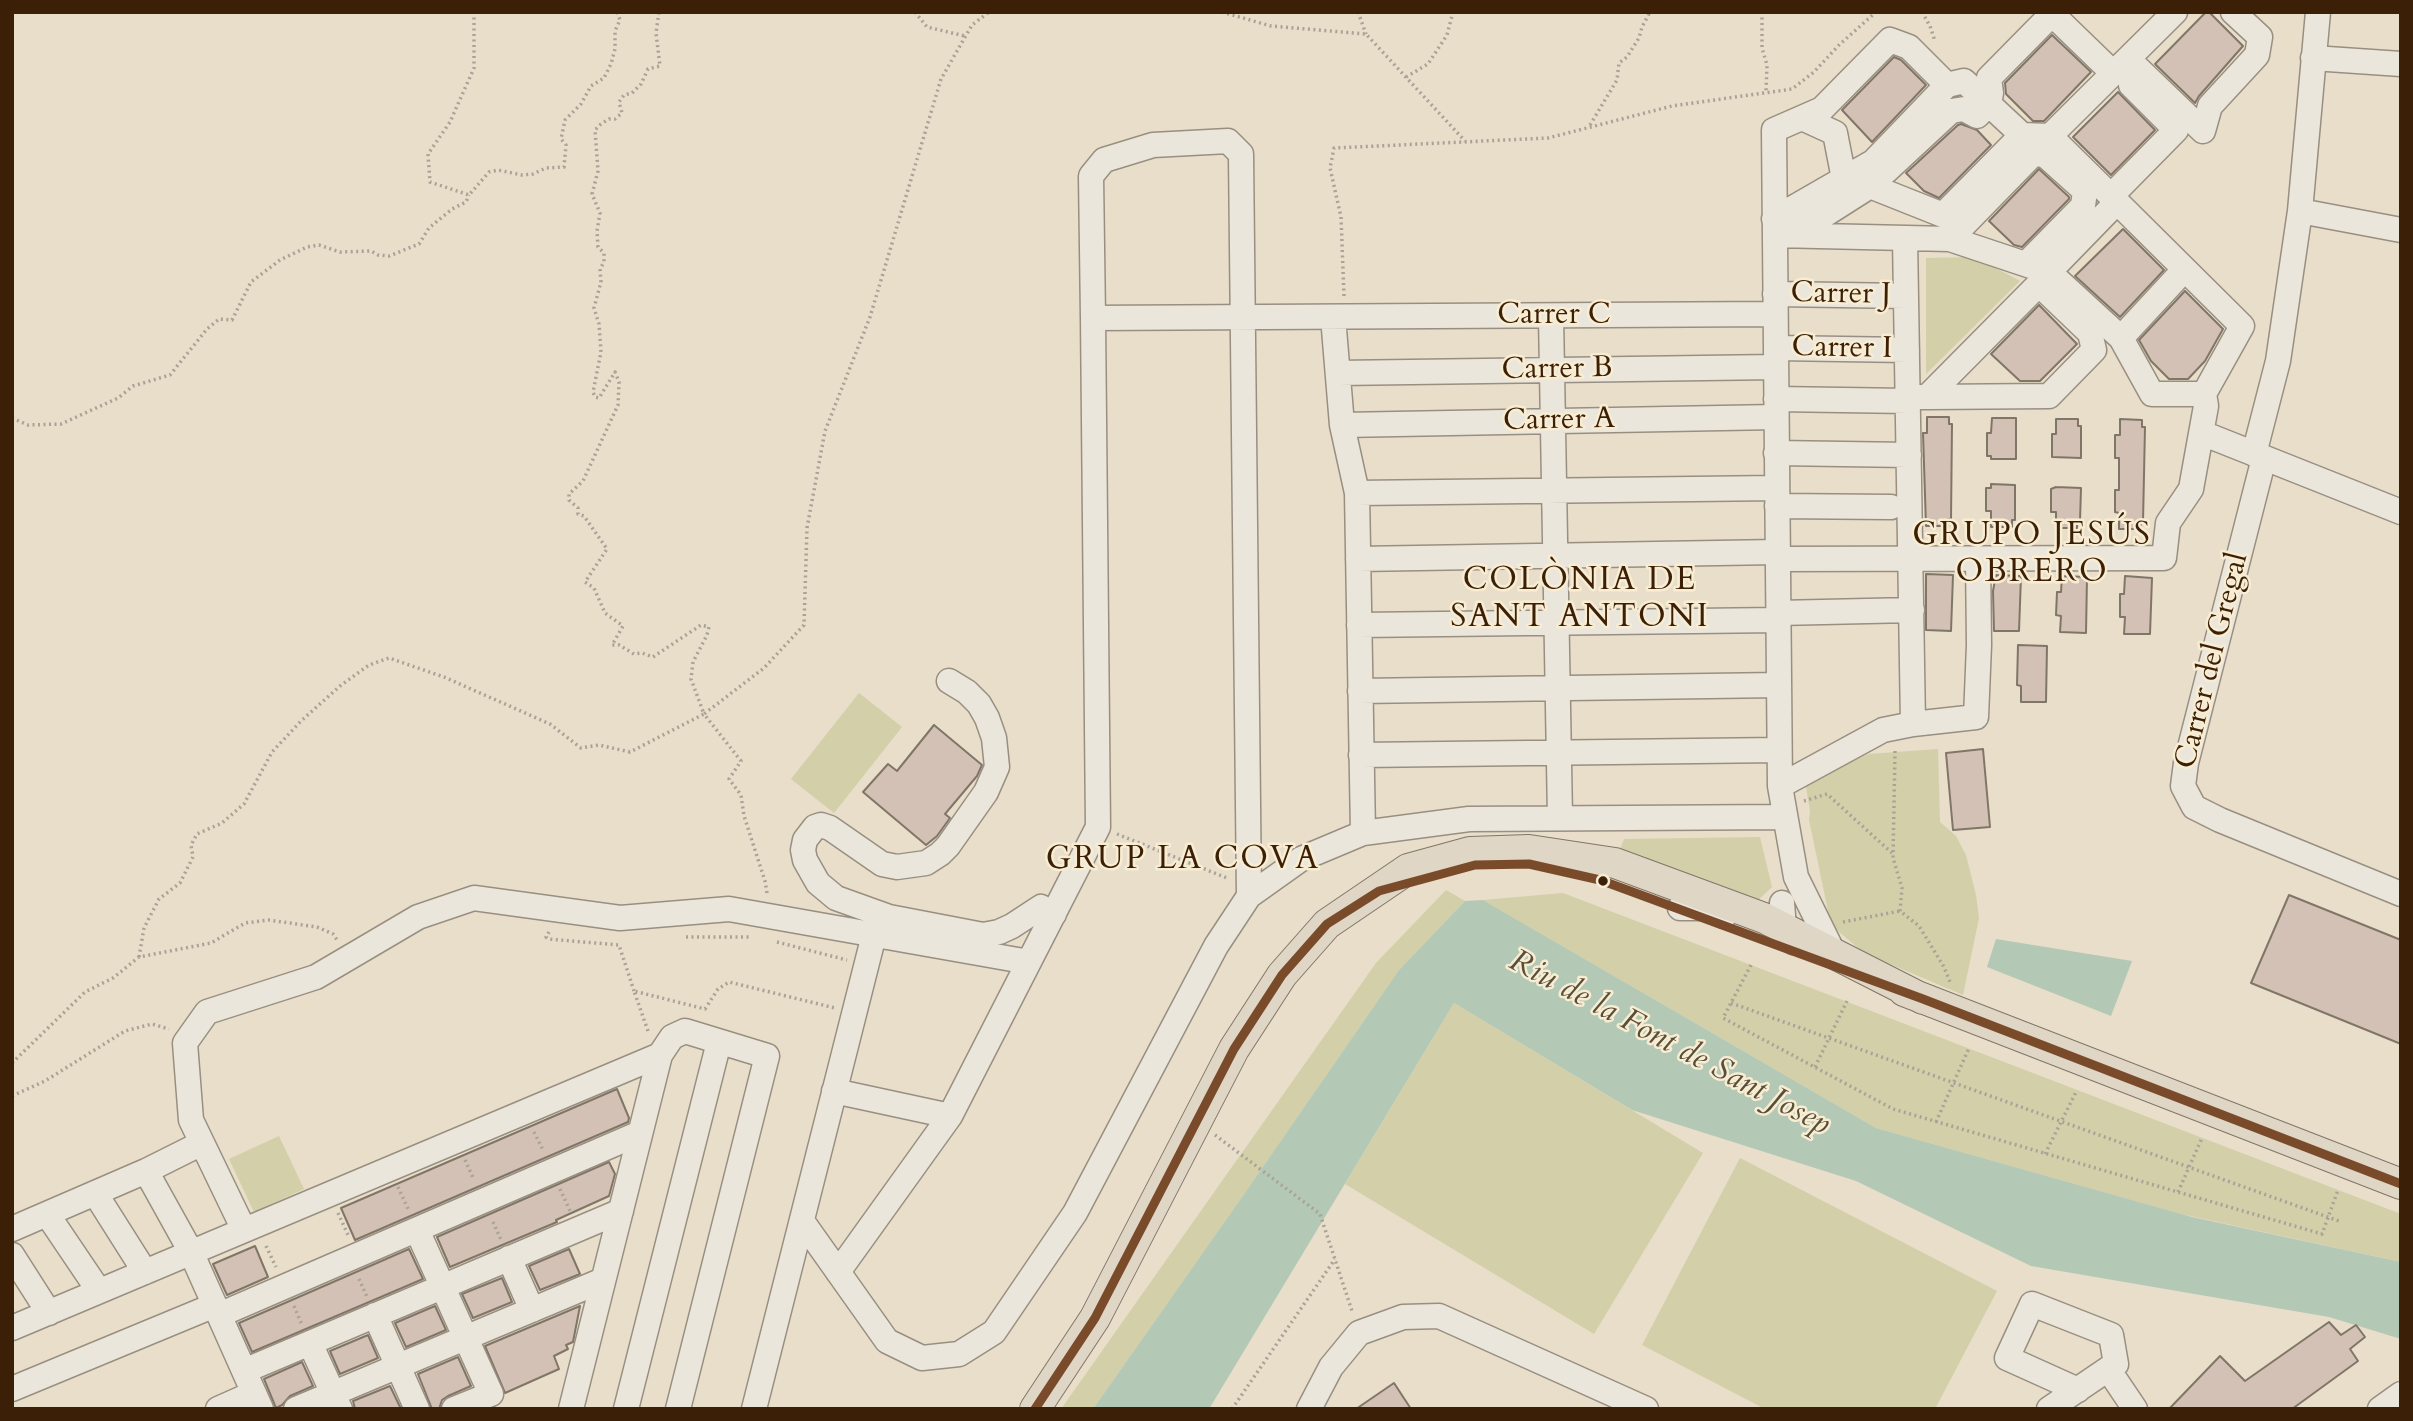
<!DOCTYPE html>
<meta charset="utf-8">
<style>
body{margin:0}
#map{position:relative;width:2413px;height:1421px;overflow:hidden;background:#e8dec9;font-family:Cardo,serif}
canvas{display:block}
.frame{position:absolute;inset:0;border:14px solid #3b1f07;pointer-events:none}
</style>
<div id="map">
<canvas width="2413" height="1421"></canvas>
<div class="frame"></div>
</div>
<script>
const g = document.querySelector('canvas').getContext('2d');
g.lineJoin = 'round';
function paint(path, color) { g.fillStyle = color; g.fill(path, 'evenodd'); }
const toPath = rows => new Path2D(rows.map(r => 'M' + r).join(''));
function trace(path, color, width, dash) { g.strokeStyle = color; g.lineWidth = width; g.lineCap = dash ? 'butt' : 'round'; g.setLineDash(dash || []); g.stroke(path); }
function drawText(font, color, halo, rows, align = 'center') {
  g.font = font + ' Cardo,serif'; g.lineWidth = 5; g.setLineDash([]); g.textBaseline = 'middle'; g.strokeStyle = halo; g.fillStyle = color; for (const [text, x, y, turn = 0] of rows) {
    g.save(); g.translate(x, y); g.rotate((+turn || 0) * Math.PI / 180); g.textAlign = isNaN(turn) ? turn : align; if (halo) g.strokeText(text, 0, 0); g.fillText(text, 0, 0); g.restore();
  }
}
const green = toPath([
 [1975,257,2020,281,1926,374,1926,258],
 [859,693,902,727,834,813,791,779],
 [1938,749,1940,822,1956,836,1966,855,1976,895,1979,918,1963,995,1864,953,1831,925,1809,820,1810,811,1805,781,1869,754],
 [1760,837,1772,887,1755,903,1615,863,1624,839],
 [1446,890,1465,901,1399,970,1242,1197,1093,1409,1061,1409,1376,963],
 [1563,893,2401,1214,2401,1262,2181,1214,1876,1128,1483,900],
 [1454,1003,1703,1153,1594,1334,1345,1184],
 [279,1136,304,1189,254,1212,229,1159],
 [1740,1158,1997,1291,1935,1409,1765,1409,1642,1345]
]);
const water = toPath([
 [1483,900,1876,1128,2192,1217,2401,1262,2401,1339,2329,1317,2031,1266,1856,1181,1632,1110,1454,1003,1209,1409,1093,1409,1242,1197,1399,970,1465,901],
 [1996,939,2132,961,2111,1016,1987,967]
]);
const building = toPath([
 [2206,12,2209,12,2243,46,2199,96,2195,103,2155,64,2206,12],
 [2052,35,2091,72,2044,121,2033,121,2006,94,2005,83,2052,35],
 [1894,57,1901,60,1926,85,1872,142,1842,110,1894,57],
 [2118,92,2155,130,2111,175,2073,137,2118,92],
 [1961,124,1977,130,1991,145,1939,198,1924,191,1906,173,1958,125,1961,124],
 [2039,169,2069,197,2069,199,2022,247,2014,245,1989,221,2039,169],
 [2123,229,2164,270,2120,317,2075,276,2123,229],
 [2185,291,2223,329,2205,361,2188,379,2169,379,2151,361,2139,340,2185,291],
 [2039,305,2077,344,2040,381,2020,381,1991,354,2039,305],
 [1927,417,1949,417,1949,424,1952,424,1951,519,1948,519,1948,526,1926,526,1923,433,1927,433,1927,417],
 [1992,418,2016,418,2016,459,1991,459,1991,456,1987,456,1987,433,1991,433,1992,418],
 [2056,419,2078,419,2078,426,2081,426,2081,458,2052,457,2052,434,2056,434,2056,419],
 [2120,419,2142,420,2142,427,2145,427,2143,522,2141,522,2140,529,2119,529,2119,513,2115,512,2115,490,2119,490,2119,458,2115,458,2115,435,2120,435,2120,419],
 [1991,484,2015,485,2015,520,2012,520,2012,527,1991,527,1991,511,1986,511,1986,488,1991,488,1991,484],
 [2056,487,2081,488,2080,521,2077,521,2077,528,2056,528,2056,512,2051,512,2051,489,2056,487],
 [1926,574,1953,575,1951,631,1926,630,1926,574],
 [1996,575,2021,576,2019,631,1994,631,1993,591,1996,575],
 [2062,576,2087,577,2086,633,2060,632,2061,616,2056,615,2057,592,2061,592,2062,576],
 [2125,576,2152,578,2150,634,2124,634,2125,617,2120,617,2120,594,2124,594,2125,576],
 [2018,645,2047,646,2046,702,2021,702,2021,686,2017,685,2018,645],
 [934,725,982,765,977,776,945,814,950,818,937,836,926,845,863,792,888,764,897,771,934,725],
 [1983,749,1990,827,1953,830,1946,753,1983,749],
 [2289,895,2401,940,2401,1044,2251,983,2289,895],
 [617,1089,629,1118,628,1122,355,1240,341,1208,617,1089],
 [609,1162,615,1174,609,1196,556,1220,557,1222,450,1267,437,1237,609,1162],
 [255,1246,268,1277,227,1295,213,1264,255,1246],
 [409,1249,423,1279,252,1352,239,1323,409,1249],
 [569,1249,580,1274,540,1290,529,1266,569,1249],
 [502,1278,512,1302,473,1318,462,1294,502,1278],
 [435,1306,446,1330,406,1347,395,1323,435,1306],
 [580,1306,573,1342,566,1345,568,1349,554,1356,559,1369,505,1393,485,1346,580,1306],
 [2329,1322,2341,1335,2356,1325,2365,1337,2350,1349,2358,1361,2292,1409,2169,1409,2220,1356,2245,1381,2329,1322],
 [368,1335,378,1358,340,1374,330,1351,368,1335],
 [458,1357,471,1386,448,1396,442,1400,439,1409,432,1409,418,1374,458,1357],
 [302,1362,313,1386,290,1396,282,1405,276,1408,264,1379,302,1362],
 [1394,1383,1411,1409,1356,1409,1394,1383],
 [390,1386,401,1409,355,1409,353,1401,390,1386]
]);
const path = toPath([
 [474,12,474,68,450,122,428,154,430,182,469,195,489,172,498,170,522,175,533,174,546,168,564,167,566,145,561,139,565,120,581,104,591,86,604,78,611,64,615,49,615,31,620,20,617,12],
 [915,12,927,27,965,36],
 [1222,12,1271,26,1366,34,1465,141],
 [1358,12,1366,34],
 [1762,12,1762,48,1767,65,1766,92],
 [1922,12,1930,26,1935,41],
 [1406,77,1428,64,1447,35,1453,12],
 [1590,125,1617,80,1619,63,1627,57,1639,38,1642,27,1650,12],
 [1344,296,1341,217,1330,168,1334,148,1548,138,1672,106,1792,89,1814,72,1839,45,1876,12],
 [12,418,28,425,61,424,118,398,133,386,170,375,207,329,219,319,232,320,251,282,280,260,307,247,319,245,340,252,371,251,378,255,389,256,419,244,429,228,452,209,466,202,469,195],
 [1895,751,1893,858,1902,888,1900,911,1919,926,1944,967,1950,982],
 [1804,801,1827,794,1892,853],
 [1117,834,1227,878],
 [767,893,765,881,744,816,741,795,729,779,741,761,704,714,764,668,804,625,807,528,825,431,870,317,941,79,972,25,989,12],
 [1843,922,1900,911],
 [549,932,546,937,548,939,619,945,634,991],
 [686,937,749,937],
 [777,942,847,960],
 [139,957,144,928,159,899,180,883,193,857,191,845,197,834,222,823,244,804,272,752,301,721,340,686,369,665,389,658,444,677,550,724,581,748,599,745,630,752,704,714,691,679,693,662,707,635,709,627,701,625,653,657,642,653,634,654,619,645,612,645,623,626,605,613,594,588,585,582,607,549,584,516,578,514,578,508,569,500,569,494,583,481,618,405,619,382,615,372,599,398,595,397,593,392,601,352,599,324,594,308,601,282,600,269,604,262,604,253,598,247,597,231,600,213,592,194,598,171,595,130,601,124,609,119,615,119,622,113,619,102,624,95,632,93,641,84,648,69,660,66,656,33,659,12],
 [1751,965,1723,1018,1893,1109,2322,1234,2338,1190],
 [1731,1003,2339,1221],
 [648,1031,634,991,705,1009,718,989,729,982,835,1008],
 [12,1063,85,992,113,978,139,957,211,943,245,923,269,920,317,927,333,934,337,940],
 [1815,1067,1847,1001],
 [12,1096,45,1081,125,1031,152,1024,169,1029],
 [1936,1122,1969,1048],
 [534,1132,543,1150],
 [1215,1135,1320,1214,1352,1311],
 [2045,1154,2077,1090],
 [465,1160,474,1180],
 [398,1187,408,1209],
 [560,1189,570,1211],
 [2178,1192,2202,1138],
 [338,1213,348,1235],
 [493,1222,501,1240],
 [266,1246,276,1267],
 [359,1279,367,1297],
 [294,1306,302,1325],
 [1232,1409,1335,1259]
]);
const minor = toPath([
 [2052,14,2113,73],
 [2313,58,2401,64],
 [2128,59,2203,131,2210,106,2257,55,2260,37,2233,12],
 [1802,118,1835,133,1844,179],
 [2022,135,1943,215,1870,186,1951,111,1964,109,1977,116,1989,104,1991,93,1989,78,2054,12],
 [2050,136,2175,12],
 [2111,196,2176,130,2131,85],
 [2300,211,2401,230],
 [1774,219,1873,162,1947,85,1964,81,2022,135,2050,136,2117,202],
 [1775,235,1950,239,2049,272,2121,338,2152,394,2204,394],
 [1793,235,1870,186],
 [1905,238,1913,724],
 [1950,239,2033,154,2045,155,2085,191,2083,206,2026,264],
 [1775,294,1906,296],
 [1551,316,1560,818],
 [1333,317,1342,425,1357,493,1363,833],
 [1093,318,1091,176,1104,160,1153,145,1228,141,1241,154,1249,896],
 [2121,338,2184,270],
 [1776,348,1907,350],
 [1338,373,1776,367],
 [1908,397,1927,397,2049,396,2094,350,2090,333,2045,290,2036,287,1927,397],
 [1776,399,1908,401],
 [1342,425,1776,417],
 [2202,433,2401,512],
 [1776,453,1909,455],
 [2254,454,2278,361,2300,211,2318,12],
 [2264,458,2186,763,2183,786,2194,807,2220,820,2401,894],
 [1357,493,1777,488],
 [1777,506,1891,507],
 [1358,559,1777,552],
 [1777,559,2164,558,2168,523,2191,489,2206,406,2204,394,2242,326,2117,202,2049,272],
 [1778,613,1912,610],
 [1359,625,1778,620],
 [949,681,967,692,979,704,987,718,994,738,997,767,986,792,948,846,940,854,926,863,897,867,882,864,830,828,821,825,815,827,805,840,803,850,805,860,818,883,836,898,889,917,983,935,999,932,1012,926,1041,907,1054,914],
 [1360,691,1778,685],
 [1361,755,1779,750],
 [1780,786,1883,730,1913,724,1976,717,1979,645,1978,558],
 [1782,903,1784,928,1793,942],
 [1680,908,1705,908,1724,916],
 [1833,952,1796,877,1780,786,1774,130,1822,109,1890,40,1909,47,1947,85],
 [834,1091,950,1116],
 [146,1171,191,1252,261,1409],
 [95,1193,145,1272],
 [47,1214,99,1291],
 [802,1221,887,1341,922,1358,959,1354,994,1332,1075,1213,1216,946,1249,896,1301,859,1363,833,1469,819,1785,817],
 [12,1229,146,1171,202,1143],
 [244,1230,191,1120,185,1043,207,1012,316,977,418,917,474,898,620,918,729,909,1029,962],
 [417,1230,491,1394,454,1409],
 [12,1255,49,1313],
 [509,1258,532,1310],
 [838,1272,950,1116,1098,827,1093,318,1775,314],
 [219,1315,640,1133],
 [375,1315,417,1409],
 [12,1328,660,1055],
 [310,1343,340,1409],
 [2108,1369,2135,1409],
 [244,1371,621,1211],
 [12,1389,215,1305],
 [218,1409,254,1393],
 [296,1409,603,1280],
 [571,1409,660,1055,672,1037,685,1031,767,1056,678,1409],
 [626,1409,719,1042],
 [754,1409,874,935],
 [1309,1409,1331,1367,1359,1333,1403,1317,1439,1316,1646,1409],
 [2049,1409,2108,1369,2116,1364,2111,1335,2032,1304,2007,1358,2078,1390],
 [2380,1409,2401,1394]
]);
const major = toPath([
 [1904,991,2401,1184],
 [1035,1409,1095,1318,1234,1049,1282,975,1327,924,1408,869,1470,852,1529,850,1615,863,1764,918,1923,999]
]);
const bus1 = toPath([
 [1035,1409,1095,1318,1234,1049,1282,975,1327,924,1379,891,1475,865,1529,864,1600,880,1923,999,2401,1184]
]);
const markers = [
 [1603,881,6,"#3b1f07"]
];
const streetNames = [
 ["Carrer J",1841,295,1],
 ["Carrer C",1554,316],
 ["Carrer I",1842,349,1],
 ["Carrer B",1557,370,-1],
 ["Carrer A",1559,421,-1],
 ["Carrer del Gregal",2213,661,-76]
];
const neighbourhoodNames = [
 ["GRUPO JESÚS",2032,537],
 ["OBRERO",2032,574],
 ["COLÒNIA DE",1580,582],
 ["SANT ANTONI",1580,619],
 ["GRUP LA COVA",1183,861]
];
const waterNames = [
 ["Riu de la Font de Sant Josep",1669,1044,28]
];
paint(green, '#d3cfa8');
paint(water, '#b4c8b6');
paint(building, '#d4c1b5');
trace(building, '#807668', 2);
trace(minor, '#998f81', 27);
trace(major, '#807668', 32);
trace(path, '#a9a298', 3.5, [2, 3.5]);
trace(minor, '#ebe6dc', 24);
trace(major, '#dfd6c6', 30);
trace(bus1, '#7a4b2a', 9);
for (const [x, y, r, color] of markers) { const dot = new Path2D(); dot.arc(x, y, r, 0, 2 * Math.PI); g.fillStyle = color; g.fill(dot); trace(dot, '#f8edd3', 2.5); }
drawText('30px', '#3b1f07', '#f8edd3', streetNames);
g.letterSpacing = '2px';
drawText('32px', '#3b1f07', '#f8edd3', neighbourhoodNames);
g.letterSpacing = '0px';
drawText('italic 32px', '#584f39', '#f8edd3', waterNames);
</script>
